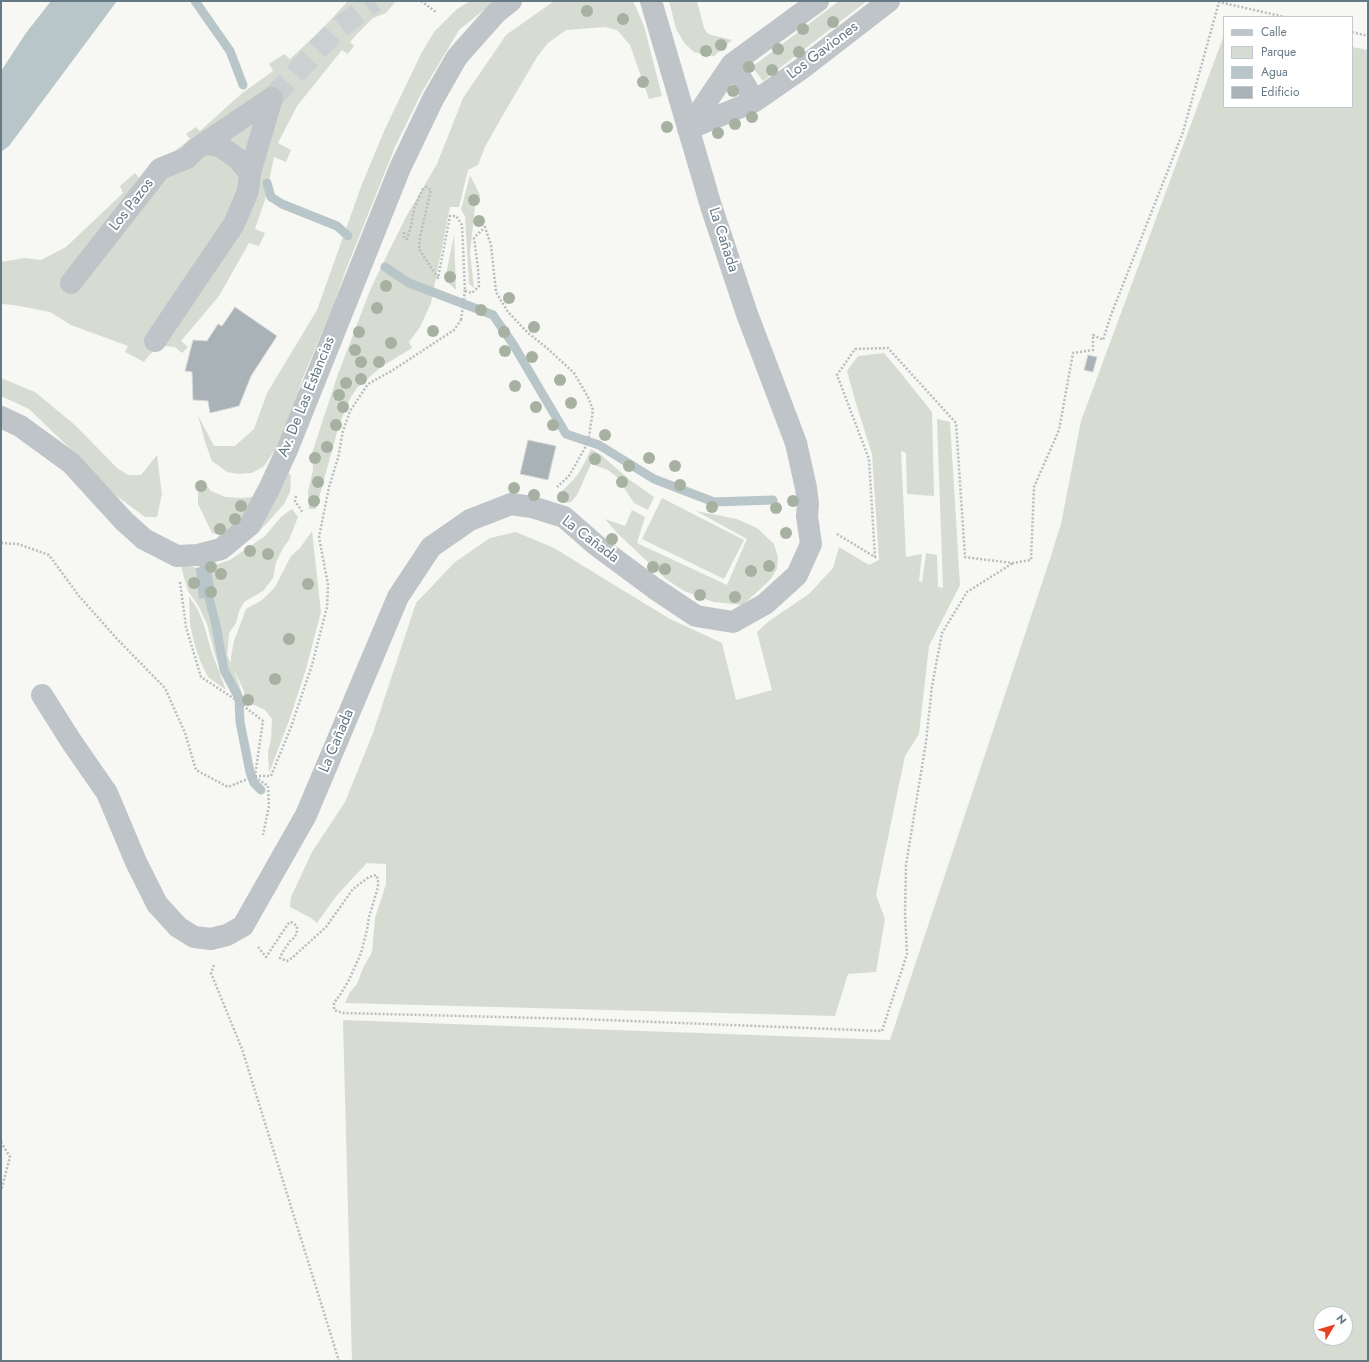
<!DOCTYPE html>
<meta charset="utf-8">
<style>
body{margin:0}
#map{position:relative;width:1369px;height:1362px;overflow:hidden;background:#f7f7f3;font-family:Jost,sans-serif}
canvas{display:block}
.frame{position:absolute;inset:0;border:2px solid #657985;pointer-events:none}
.legend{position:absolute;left:1223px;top:16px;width:130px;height:92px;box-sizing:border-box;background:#fff;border:1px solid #c1c9ce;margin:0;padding:5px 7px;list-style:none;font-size:12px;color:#657985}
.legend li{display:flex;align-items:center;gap:8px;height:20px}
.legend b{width:20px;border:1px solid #c1c9ce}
.north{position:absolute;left:1313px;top:1306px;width:40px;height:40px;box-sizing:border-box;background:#fff;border:1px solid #c1c9ce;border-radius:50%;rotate:52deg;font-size:11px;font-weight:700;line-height:16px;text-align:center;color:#657985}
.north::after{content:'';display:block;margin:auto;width:14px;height:18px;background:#e74323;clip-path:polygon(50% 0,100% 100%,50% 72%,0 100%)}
</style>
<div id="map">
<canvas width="1369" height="1362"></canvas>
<div class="frame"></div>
<ul class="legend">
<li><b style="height:5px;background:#bfc4c8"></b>Calle</li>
<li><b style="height:11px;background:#d7dcd2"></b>Parque</li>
<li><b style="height:11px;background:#b8c6c9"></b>Agua</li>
<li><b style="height:11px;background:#a8b2b7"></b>Edificio</li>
</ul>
<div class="north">N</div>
</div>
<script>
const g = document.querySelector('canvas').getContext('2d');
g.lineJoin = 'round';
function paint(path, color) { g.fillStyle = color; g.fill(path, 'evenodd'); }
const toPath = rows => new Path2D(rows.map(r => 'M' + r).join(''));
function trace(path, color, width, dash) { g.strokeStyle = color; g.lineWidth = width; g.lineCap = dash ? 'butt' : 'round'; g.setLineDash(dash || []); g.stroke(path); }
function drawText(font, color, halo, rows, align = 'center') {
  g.font = font + ' Jost,sans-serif'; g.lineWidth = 4; g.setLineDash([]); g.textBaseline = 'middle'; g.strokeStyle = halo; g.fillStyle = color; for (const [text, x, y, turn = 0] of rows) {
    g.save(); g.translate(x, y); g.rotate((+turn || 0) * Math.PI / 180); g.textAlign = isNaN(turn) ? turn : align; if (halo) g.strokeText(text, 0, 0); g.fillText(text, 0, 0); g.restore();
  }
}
const green = toPath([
 [348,1,396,1,386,13,373,18,357,34,350,42,354,46,348,54,342,50,297,106,278,143,291,150,286,162,274,157,265,200,255,229,265,233,259,246,249,243,219,296,181,341,188,347,182,353,175,347,163,346,150,354,144,362,125,352,128,346,71,325,50,312,14,305,1,304,1,262,25,258,41,260,66,247,123,193,120,186,135,173,140,179,190,139,186,134,196,127,200,131,241,94,273,71,269,64,284,54,290,59,320,31],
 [470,1,495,1,459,30,422,92,395,147,345,272,334,304,302,380,292,411,275,450,264,466,252,473,238,474,227,472,212,461,205,442,198,415,214,446,235,446,254,429,267,393,317,310,362,184,385,129,422,52,434,32,457,9],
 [554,1,633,1,644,26,662,96,649,99,630,45,617,30,605,27,566,30,548,43,537,57,500,120,485,147,478,165,468,170,459,207,450,207,431,303,420,327,409,342,412,348,381,367,357,388,351,397,339,425,316,509,309,509,308,492,313,470,312,453,338,374,371,288,386,257,407,215,437,164,463,98,506,35],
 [669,1,697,1,704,28,708,34,732,40,714,56,704,55,694,52,685,44,676,29],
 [839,1,867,1,763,81,752,67],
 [1224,35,1224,107,1352,107,1352,47,1368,50,1368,1361,352,1361,343,1020,890,1040,1050,559,1061,524,1081,421],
 [1321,1314,1345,1314,1345,1338,1321,1338],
 [470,175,480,195,475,206,470,253,474,288,469,284,465,216,461,210],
 [454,235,456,290,445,280],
 [884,353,895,366,932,412,934,496,907,494,906,453,901,451,906,557,922,554,919,581,922,582,926,553,937,555,938,587,943,588,937,419,950,422,960,585,929,646,919,734,905,756,876,895,885,919,876,972,848,974,835,1016,345,1003,350,992,357,984,363,968,372,952,375,918,386,884,386,864,367,863,337,895,317,923,311,918,290,907,291,897,312,852,345,802,373,733,416,603,455,562,490,538,516,532,554,548,670,619,722,643,736,700,772,690,757,632,769,621,809,594,833,568,839,547,869,565,879,560,872,454,857,407,847,371,858,356],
 [1,378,35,392,75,425,117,468,128,475,141,475,157,455,162,494,157,517,145,517,110,491,79,457,29,409,1,396],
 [591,449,601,455,630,480,654,497,648,510,634,503,617,477,608,470,591,464,577,495,571,502,565,503,557,501,559,494,574,479,580,471,586,460],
 [284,465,291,476,290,492,284,504,269,521,257,533,222,550],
 [204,482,211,491,225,497,241,498,253,497,238,524,221,535,212,533,198,504,198,483],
 [662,498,744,540,724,579,642,539],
 [292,509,298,517,289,540,283,548,276,562,273,578,263,591,244,602,239,611,236,623,229,633,228,646,227,655,231,663,231,657,234,641,246,609,262,600,275,587,291,556,300,548,312,531,321,612,306,669,290,718,269,773,268,751,271,740,272,719,265,710,257,706,244,702,244,706,236,700,224,679,215,655,207,624,199,607,188,591,180,563,196,568,215,565,230,560,265,536,281,517],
 [233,668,244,691,244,700,239,684],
 [632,510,645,517,637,543,727,585,747,539,696,511,737,519,757,528,774,544,778,557,777,569,770,580,743,605,713,602,684,591,666,579,617,533,605,519,625,526],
 [189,596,198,610,204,625,211,650,226,690,208,677,201,663,195,646,190,625]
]);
const water = toPath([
 [51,1,117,1,9,146,1,152,1,71,26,33],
 [210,566,216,596,199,599,196,568]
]);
const stream = toPath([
 [195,1,230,51,243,85],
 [267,183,271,197,282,204,337,226,348,236],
 [385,267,409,283,493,315,513,344,566,434,599,445,654,479,714,502,773,500],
 [202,554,208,594,216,625,224,670,239,698,240,722,250,772,254,783,261,790]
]);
const building = toPath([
 [235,307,277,336,251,376,239,406,210,413,208,401,193,400,192,372,185,371,193,340,207,341,218,324,222,326,235,307],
 [1088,355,1097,357,1093,372,1084,370,1088,355],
 [528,440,556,446,548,480,520,474,528,440]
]);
const streetTunnel = toPath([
 [272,98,334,32,374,1]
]);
const path = toPath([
 [421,1,436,12],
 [1352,32,1368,36],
 [404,232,404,237,407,239,411,226,414,209,422,190,426,187,431,190,420,237,419,249,438,278,450,216,456,216,462,225,465,291,472,293,479,286,478,268,474,238,485,227,491,245,496,292,508,312,527,332,547,348,574,373,588,397,593,410,589,436,586,446,569,476,557,487],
 [296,496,295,501,303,513],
 [837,534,875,557,869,459,837,375,855,349,888,348,956,423,965,557,1013,563,1031,560,1034,487,1059,430,1073,353,1093,350,1093,335,1103,340,1111,315,1183,132,1219,2,1285,17],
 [1,543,18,544,49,555,79,596,118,640,165,688,185,733,196,770,228,787,255,776,271,776,291,727,312,665,327,607,328,585,319,537,329,487,338,458,343,431,350,411,368,384,393,370,454,330,461,320],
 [180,582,186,627,201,677,236,700,263,721,255,776],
 [255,777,268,786,269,806,263,835],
 [258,947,266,957,288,924,291,922,297,926,297,931,295,937,290,941,282,953,280,958,287,961,292,958,326,927,353,889,369,877,376,875,378,879,378,887,369,917,367,930,361,953,349,980,340,995,334,1003,334,1010,343,1013,580,1019,882,1031,907,954,905,913,906,865,926,742,932,686,942,633,967,592,1013,563],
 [214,965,211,973,242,1049,339,1361],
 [1,1142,10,1157,1,1191]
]);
const street = toPath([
 [732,64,755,101],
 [688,129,755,101,801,69,889,1],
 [688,129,732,64,818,1],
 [205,143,272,98],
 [250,173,272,98],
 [71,283,160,169,187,158,196,149,205,143,221,147,237,158,250,173,248,191,234,224,155,341],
 [1,417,20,426,71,463,124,521,144,539,177,556,198,555,221,549,250,525,269,489,287,450,400,168,433,99,457,57,496,13,511,1],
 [42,695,71,741,107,793,136,862,157,904,178,927,194,937,211,939,227,935,243,926,306,815,398,597,431,547,470,520,511,504,532,507,564,517,596,545,654,588,696,616,733,622,765,604,797,575,811,544,807,516,808,504,806,488,796,443,747,314,711,206,651,1]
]);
const pathBridge = toPath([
 [461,320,465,290]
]);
const trees = [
 [587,11],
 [623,19],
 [833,22],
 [803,29],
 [721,45],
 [778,49],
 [706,51],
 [799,52],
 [749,67],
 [772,70],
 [643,82],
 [733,91],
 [752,117],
 [735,124],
 [667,127],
 [718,133],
 [474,200],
 [479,221],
 [450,277],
 [386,286],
 [509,298],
 [377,308],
 [481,310],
 [534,327],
 [433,331],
 [359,332],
 [504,332],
 [391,343],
 [355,350],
 [505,351],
 [532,357],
 [361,362],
 [379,362],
 [361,379],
 [560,380],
 [346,383],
 [515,386],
 [339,395],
 [571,403],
 [343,407],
 [536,407],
 [336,425],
 [553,425],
 [605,435],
 [327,447],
 [315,458],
 [649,458],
 [595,459],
 [629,466],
 [675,466],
 [318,482],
 [622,482],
 [680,485],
 [201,486],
 [514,488],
 [534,495],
 [563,497],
 [314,501],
 [793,501],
 [241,506],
 [712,507],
 [776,508],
 [235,519],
 [220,529],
 [786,533],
 [612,539],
 [250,551],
 [268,554],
 [769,566],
 [211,567],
 [653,567],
 [665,569],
 [751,571],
 [221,574],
 [194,583],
 [308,584],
 [211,592],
 [700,595],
 [735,597],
 [289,639],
 [275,679],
 [248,700]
];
const streetNames = [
 ["Los Gaviones",823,51,-37],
 ["Los Pazos",132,205,-52],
 ["La Cañada",723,240,72],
 ["Av. De Las Estancias",307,397,-68],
 ["La Cañada",590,540,37],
 ["La Cañada",337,741,-67]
];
paint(green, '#d7dcd2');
paint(water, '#b8c6c9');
trace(stream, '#b8c6c9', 9);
paint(building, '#a8b2b7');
trace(building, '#d8d8d6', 1);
trace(streetTunnel, '#cbd1d2', 22, [22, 11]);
trace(path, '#b9bdbf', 2.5, [2, 2]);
trace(street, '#bfc4c8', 22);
trace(pathBridge, '#b9bdbf', 2.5, [2, 2]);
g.fillStyle = '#a7b1a2';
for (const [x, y] of trees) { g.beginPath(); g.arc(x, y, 6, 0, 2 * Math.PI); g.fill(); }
drawText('15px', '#657985', '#fff', streetNames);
</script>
